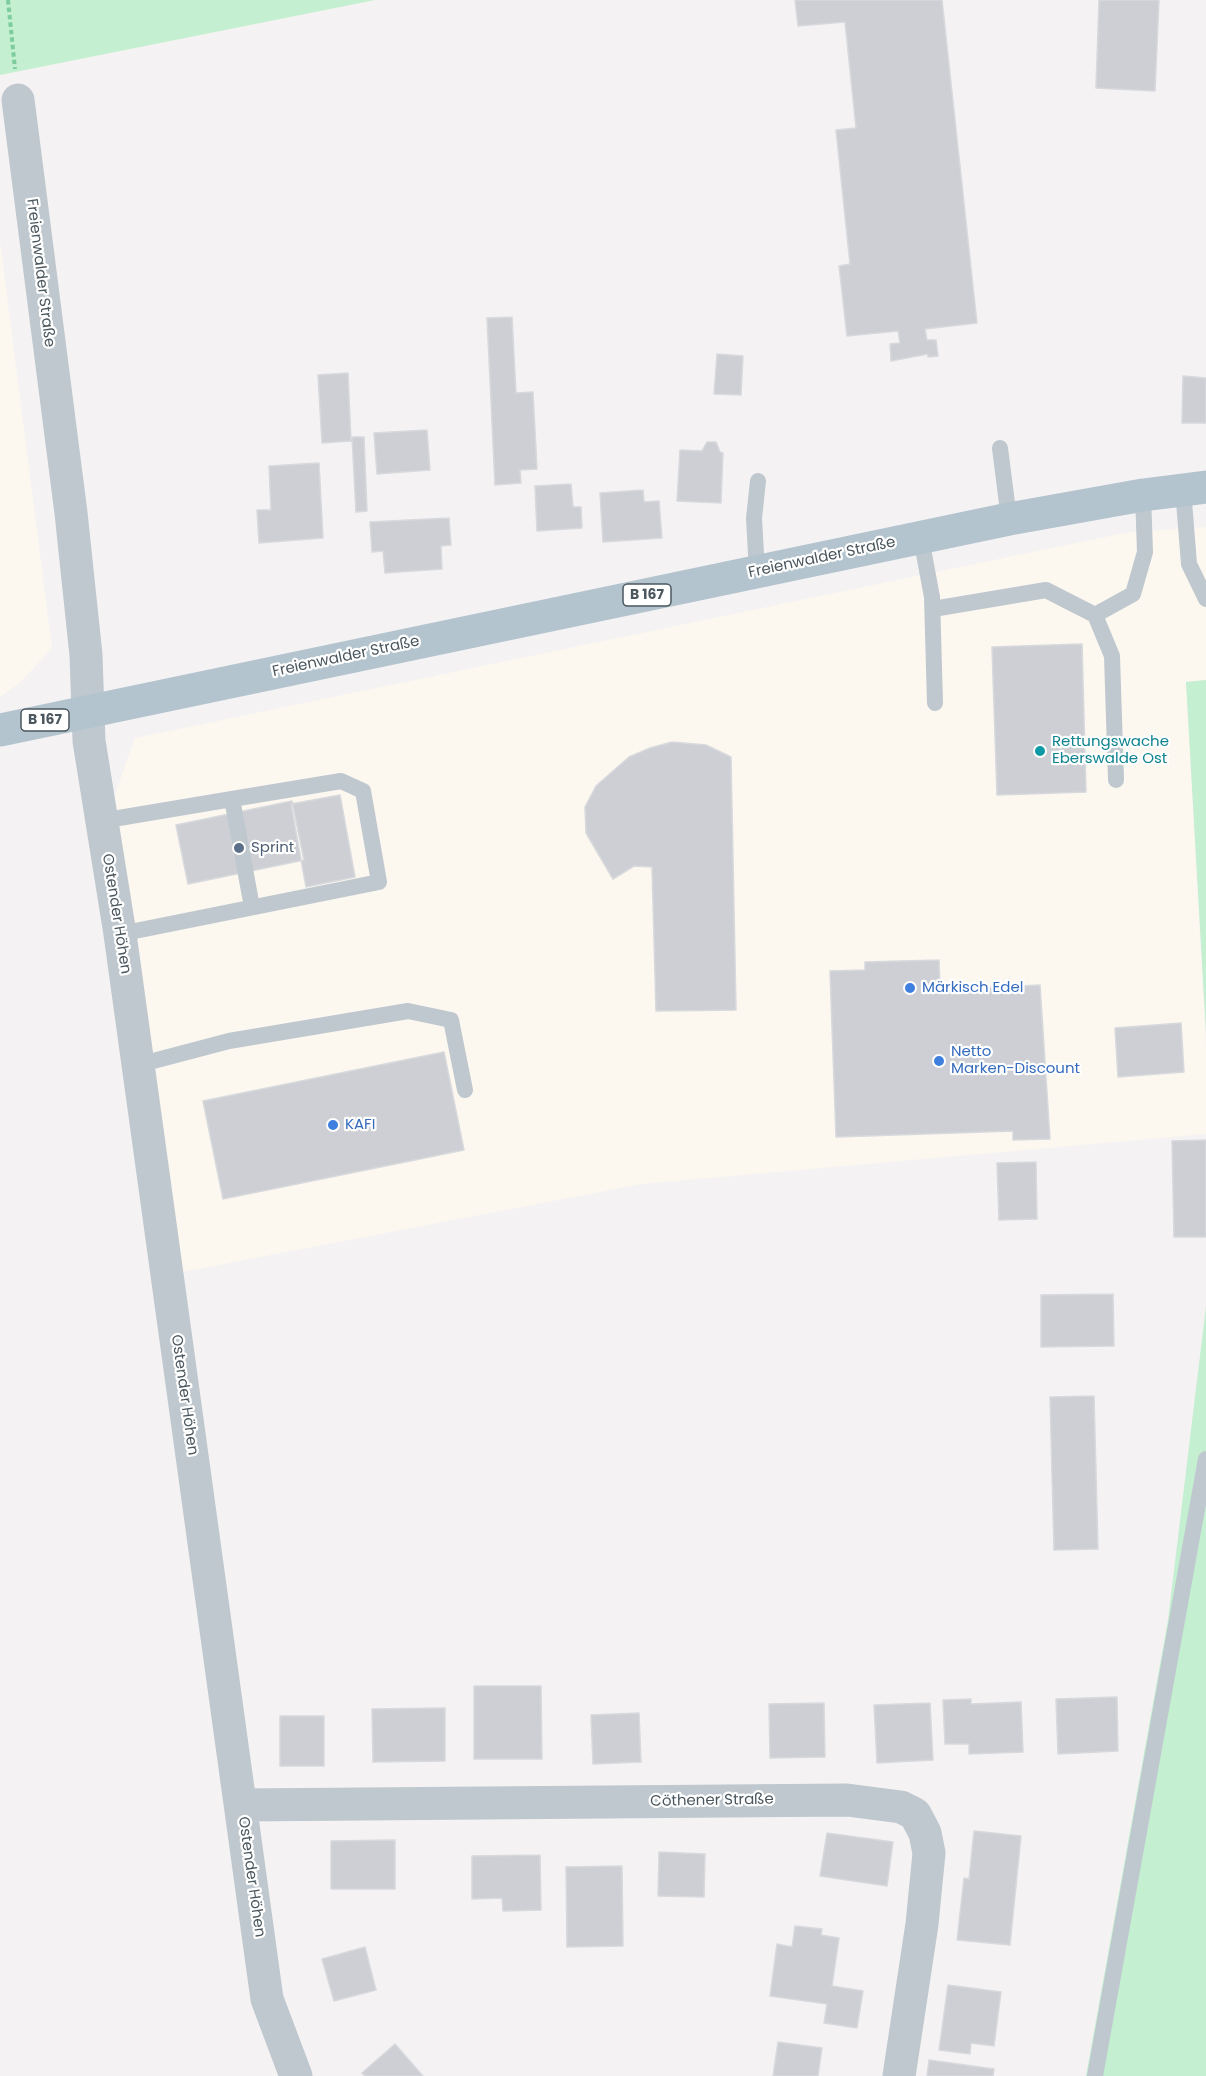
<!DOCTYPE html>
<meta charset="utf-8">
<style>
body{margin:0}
canvas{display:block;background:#f4f2f3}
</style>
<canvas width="1206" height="2076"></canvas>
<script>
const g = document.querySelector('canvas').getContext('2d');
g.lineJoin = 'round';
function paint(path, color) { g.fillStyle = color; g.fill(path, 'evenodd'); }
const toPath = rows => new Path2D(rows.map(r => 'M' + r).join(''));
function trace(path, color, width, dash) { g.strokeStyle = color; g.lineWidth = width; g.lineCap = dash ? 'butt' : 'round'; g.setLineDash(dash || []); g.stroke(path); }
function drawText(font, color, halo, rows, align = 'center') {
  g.font = font + ' Poppins,sans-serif'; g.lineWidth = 4.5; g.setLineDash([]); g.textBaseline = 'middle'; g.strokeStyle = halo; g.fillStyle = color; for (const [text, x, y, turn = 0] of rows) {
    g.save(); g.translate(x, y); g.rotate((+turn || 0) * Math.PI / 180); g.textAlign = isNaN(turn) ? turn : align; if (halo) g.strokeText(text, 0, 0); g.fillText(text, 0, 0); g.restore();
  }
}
const commercial = toPath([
 [0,241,52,648,21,682,0,697],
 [1206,527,1206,680,1186,682,1206,1045,1206,1134,642,1184,182,1272,110,808,135,738,1129,532]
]);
const green = toPath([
 [0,0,375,0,0,75],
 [1206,680,1206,1033,1186,682],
 [1206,1306,1206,2076,1086,2076,1168,1620]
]);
const building = toPath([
 [795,0,942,0,977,323,925,329,927,340,936,340,938,356,928,357,928,354,891,361,890,344,900,343,898,331,847,336,839,266,850,264,836,130,856,128,845,22,798,26,795,0],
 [1099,0,1159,0,1155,91,1096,88,1099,0],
 [512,317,516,393,533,392,537,469,520,470,521,483,495,485,487,318,512,317],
 [717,354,743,356,741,395,714,394,717,354],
 [348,373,351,441,322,443,318,375,348,373],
 [1183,376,1206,378,1206,423,1182,423,1183,376],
 [427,430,430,470,377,474,374,433,427,430],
 [352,437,364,437,367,511,356,512,352,437],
 [707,442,716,442,720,452,723,453,721,503,677,501,680,450,702,451,707,442],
 [319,463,323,538,259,543,257,510,271,510,269,466,319,463],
 [571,484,573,507,581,507,582,528,537,531,535,486,571,484],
 [643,490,644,502,659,501,662,538,603,542,600,493,643,490],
 [449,518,451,545,441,546,442,569,385,573,383,551,372,552,370,522,449,518],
 [1082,644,1086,792,997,795,992,647,1082,644],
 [672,742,706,745,731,757,736,1010,656,1011,652,867,634,866,613,879,586,833,585,807,596,786,629,757,650,748,672,742],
 [340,795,355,877,306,887,291,804,340,795],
 [292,801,304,860,188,884,176,825,292,801],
 [939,960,940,990,1040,985,1050,1139,1013,1140,1013,1131,836,1137,830,971,865,970,865,962,939,960],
 [1181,1023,1184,1072,1118,1077,1115,1028,1181,1023],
 [444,1052,464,1150,223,1199,203,1101,444,1052],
 [1206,1140,1206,1237,1174,1237,1172,1141,1206,1140],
 [1036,1162,1037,1219,999,1220,997,1163,1036,1162],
 [1113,1294,1114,1346,1041,1347,1041,1295,1113,1294],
 [1094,1396,1098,1549,1054,1550,1050,1397,1094,1396],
 [474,1686,541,1686,542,1759,474,1759,474,1686],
 [1117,1697,1118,1751,1058,1754,1056,1699,1117,1697],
 [971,1699,971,1704,1021,1702,1023,1752,969,1754,969,1744,945,1744,943,1700,971,1699],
 [824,1703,825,1757,770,1758,769,1704,824,1703],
 [930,1703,933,1760,877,1763,874,1705,930,1703],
 [445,1708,445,1761,373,1762,372,1709,445,1708],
 [639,1713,641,1762,593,1764,591,1715,639,1713],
 [280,1716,324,1716,324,1766,280,1766,280,1716],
 [974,1831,1021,1836,1010,1945,957,1940,964,1878,969,1879,974,1831],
 [827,1833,893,1842,887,1886,820,1876,827,1833],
 [395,1840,395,1889,331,1889,331,1841,395,1840],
 [659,1852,705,1854,704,1897,658,1896,659,1852],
 [540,1855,541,1910,503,1911,502,1898,472,1899,472,1856,540,1855],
 [622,1866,623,1946,567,1947,566,1867,622,1866],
 [795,1926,822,1929,821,1935,839,1938,832,1986,863,1991,857,2028,824,2023,827,2004,770,1996,777,1944,792,1947,795,1926],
 [365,1947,376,1990,334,2001,322,1959,365,1947],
 [948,1985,1001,1992,994,2046,971,2043,970,2054,939,2050,948,1985],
 [778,2042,822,2048,818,2076,773,2076,778,2042],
 [395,2044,423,2076,365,2076,362,2073,395,2044],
 [929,2060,994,2069,993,2076,927,2076,929,2060]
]);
const path = toPath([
 [8,0,15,69]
]);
const lane = toPath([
 [1000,448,1009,519],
 [1183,489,1189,564,1206,599],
 [921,538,932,597,935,703],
 [757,572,754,518,758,481],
 [933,609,1046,590,1095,615,1112,656,1116,780],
 [1095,615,1133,594,1145,552,1143,495],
 [101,821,232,799,252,907],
 [120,934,379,882,363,791,341,781,232,799],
 [138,1065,229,1041,408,1011,451,1020,465,1090],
 [1095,2076,1206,1459]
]);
const street = toPath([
 [18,100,71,513,86,655,89,741,120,934,267,1999,296,2076],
 [241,1805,847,1800,901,1807,915,1814,925,1833,929,1853,922,1924,899,2076]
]);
const primary = toPath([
 [0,730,1009,519,1143,495,1206,487]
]);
const markers = [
 [1040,751,6,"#0f9aa8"],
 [239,848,6,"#5c6f8a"],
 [910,988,6,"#3f7fe0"],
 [939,1061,6,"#3f7fe0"],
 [333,1125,6,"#3f7fe0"]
];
const shields = [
 [647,595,48],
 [45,720,48]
];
const shieldNames = [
 ["B 167",647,595],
 ["B 167",45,720]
];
const streetNames = [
 ["Freienwalder Straße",40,273,83],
 ["Freienwalder Straße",822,558,-12],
 ["Freienwalder Straße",346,657,-12],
 ["Ostender Höhen",116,914,81],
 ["Ostender Höhen",184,1395,82],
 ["Cöthener Straße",712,1801,-1],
 ["Ostender Höhen",251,1877,82]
];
const cultureNames = [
 ["Rettungswache",1052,742],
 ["Eberswalde Ost",1052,759]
];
const serviceNames = [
 ["Sprint",251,848]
];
const shopNames = [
 ["Märkisch Edel",922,988],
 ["Netto",951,1052],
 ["Marken-Discount",951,1069],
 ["KAFI",345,1125]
];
paint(commercial, '#fcf7ef');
paint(green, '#c4efd1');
paint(building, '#cdcfd4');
trace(building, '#d7d9dd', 1.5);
trace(path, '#7dcc9e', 4, [4.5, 3]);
trace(lane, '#bfc8ce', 16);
trace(street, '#bfc8ce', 33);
trace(primary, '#b4c4cf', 33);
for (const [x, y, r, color] of markers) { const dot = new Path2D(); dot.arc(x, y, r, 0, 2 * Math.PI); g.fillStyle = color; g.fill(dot); trace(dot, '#fff', 2); }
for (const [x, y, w] of shields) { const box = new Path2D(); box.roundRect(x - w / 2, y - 11, w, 22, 4.5); g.fillStyle = '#fff'; g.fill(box); trace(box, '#4b575f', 1.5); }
drawText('bold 14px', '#4b575f', null, shieldNames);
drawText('15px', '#4b575f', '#fff', streetNames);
drawText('15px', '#0d838f', '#fff', cultureNames, 'left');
drawText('15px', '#4e5e75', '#fff', serviceNames, 'left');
drawText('15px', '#366cbe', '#fff', shopNames, 'left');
</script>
